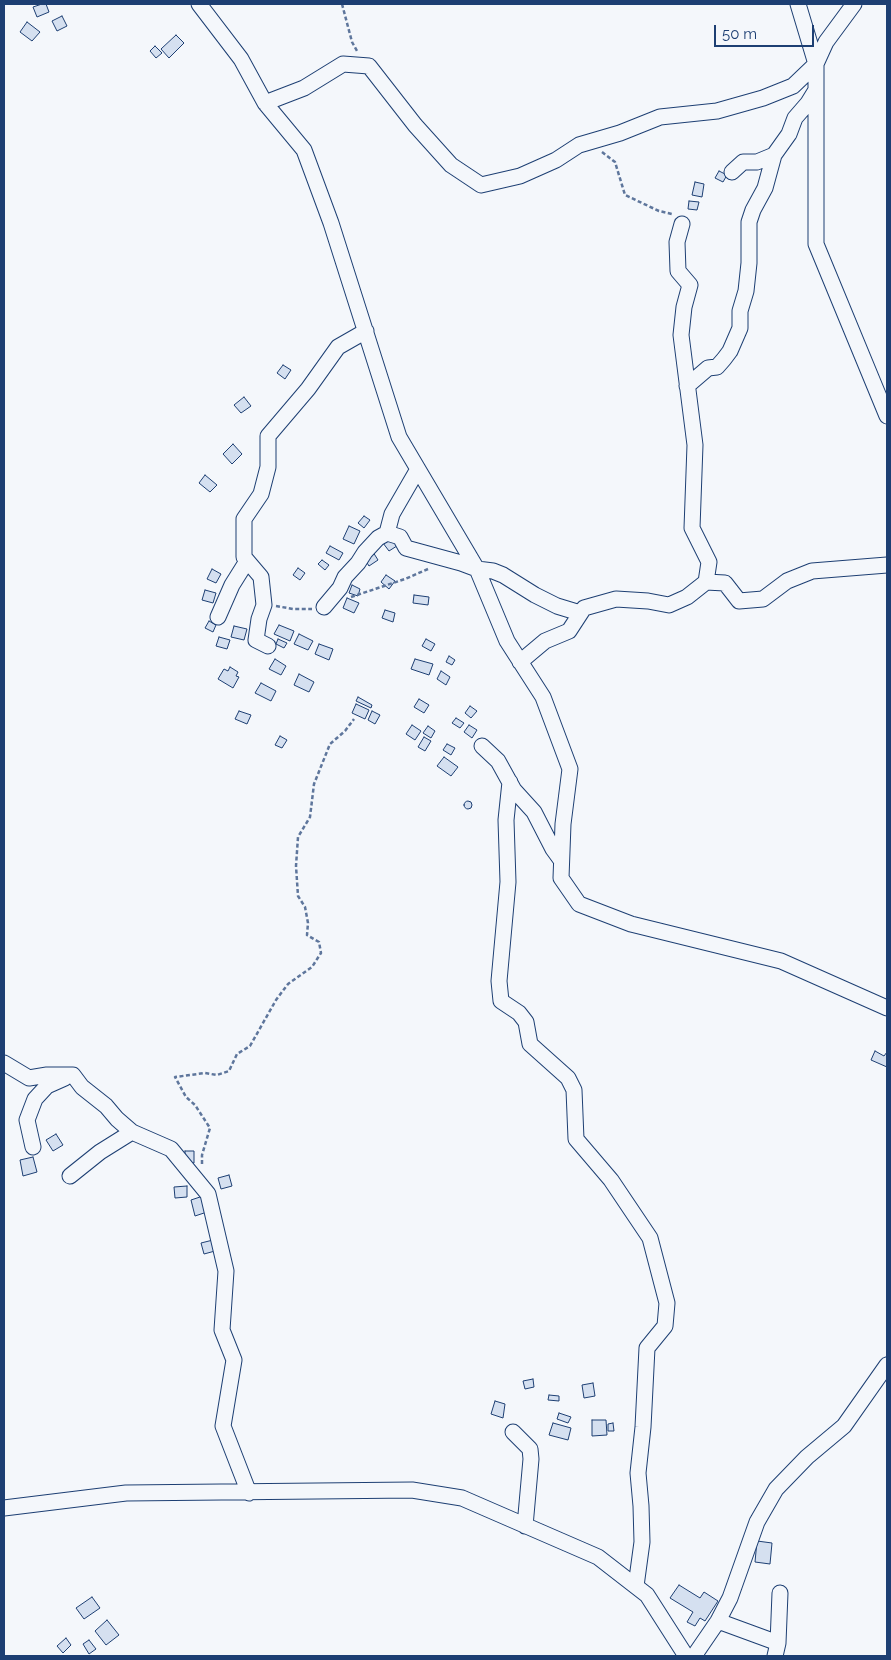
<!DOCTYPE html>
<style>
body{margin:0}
#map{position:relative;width:891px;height:1660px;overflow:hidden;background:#f4f7fb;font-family:Raleway,sans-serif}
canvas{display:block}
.frame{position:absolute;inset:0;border:5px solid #1d3f73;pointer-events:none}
.scale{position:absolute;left:714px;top:25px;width:100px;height:22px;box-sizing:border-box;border:2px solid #1d3f73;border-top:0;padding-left:6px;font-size:15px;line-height:18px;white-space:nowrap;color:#1d3f73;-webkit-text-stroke:4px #f4f7fb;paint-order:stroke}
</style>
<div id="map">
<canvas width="891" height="1660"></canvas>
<div class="frame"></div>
<div class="scale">50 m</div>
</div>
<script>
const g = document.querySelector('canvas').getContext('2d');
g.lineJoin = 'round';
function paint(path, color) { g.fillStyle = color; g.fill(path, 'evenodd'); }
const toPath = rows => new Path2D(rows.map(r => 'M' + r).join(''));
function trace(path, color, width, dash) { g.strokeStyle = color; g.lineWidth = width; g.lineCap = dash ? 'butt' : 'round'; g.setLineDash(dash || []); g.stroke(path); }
const building = toPath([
 [42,4,46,4,49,12,37,17,33,7,42,4],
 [62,16,67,26,57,31,52,21,62,16],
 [27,22,40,32,32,41,20,32,27,22],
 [176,35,184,43,169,58,161,49,176,35],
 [155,46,162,53,156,58,150,51,155,46],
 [719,171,727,175,723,182,715,178,719,171],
 [695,182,704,184,702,197,692,195,695,182],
 [689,201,699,202,697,210,688,209,689,201],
 [283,365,291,370,285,379,277,373,283,365],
 [244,397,251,406,241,413,234,405,244,397],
 [233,444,242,454,232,464,223,454,233,444],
 [205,475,217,485,210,492,199,483,205,475],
 [364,516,370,520,364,528,358,523,364,516],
 [349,526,360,531,354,544,343,539,349,526],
 [394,535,400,544,389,551,383,543,394,535],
 [330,546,343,553,339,560,326,553,330,546],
 [373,552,378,560,369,566,364,558,373,552],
 [322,560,329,565,325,570,318,564,322,560],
 [298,568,305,573,300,580,293,575,298,568],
 [212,569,221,574,216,583,207,579,212,569],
 [386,575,395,581,389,589,381,582,386,575],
 [352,585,360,589,358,596,349,593,352,585],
 [205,590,216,593,213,603,202,600,205,590],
 [414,595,429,597,428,605,413,603,414,595],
 [347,598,359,603,354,613,343,608,347,598],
 [385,610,395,613,393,622,382,618,385,610],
 [209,621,216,625,213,632,205,628,209,621],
 [279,625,294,631,290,641,274,634,279,625],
 [234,626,247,629,244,640,231,637,234,626],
 [299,634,313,641,308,650,294,644,299,634],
 [219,637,230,640,227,649,216,646,219,637],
 [278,639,287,643,284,648,276,644,278,639],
 [426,639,435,644,431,651,422,646,426,639],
 [319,644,333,649,329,660,315,654,319,644],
 [449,656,455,660,452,665,446,662,449,656],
 [275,659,286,666,281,675,269,669,275,659],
 [415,659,433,664,429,675,411,669,415,659],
 [230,667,238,672,236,676,239,677,233,688,218,679,224,669,228,671,230,667],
 [441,671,450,677,446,685,437,679,441,671],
 [299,674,314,682,309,692,294,685,299,674],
 [261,683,276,691,271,701,255,693,261,683],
 [358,697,372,705,371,708,356,701,358,697],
 [419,699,429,705,424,713,414,707,419,699],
 [356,704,369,710,365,719,352,713,356,704],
 [470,706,477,711,471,718,465,713,470,706],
 [239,711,251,715,247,724,235,719,239,711],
 [372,711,380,715,375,724,368,720,372,711],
 [456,718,464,723,460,728,452,723,456,718],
 [412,725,421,731,415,740,406,734,412,725],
 [469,725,477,730,472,738,464,732,469,725],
 [428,726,435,731,431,738,423,733,428,726],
 [280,736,287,740,282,748,275,745,280,736],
 [424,737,431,741,425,751,418,747,424,737],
 [447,744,455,748,451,755,443,750,447,744],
 [444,757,458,767,451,776,437,766,444,757],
 '464 805a4 4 0 1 1 8 0a4 4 0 1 1-8 0Z',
 [875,1051,884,1056,887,1052,887,1067,871,1060,875,1051],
 [56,1134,63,1145,53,1151,46,1140,56,1134],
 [185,1151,194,1151,194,1163,185,1163,185,1151],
 [33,1157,37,1172,23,1176,20,1160,33,1157],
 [229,1175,232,1186,221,1189,218,1178,229,1175],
 [187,1186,187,1197,175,1198,174,1187,187,1186],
 [203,1196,207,1212,195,1216,191,1200,203,1196],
 [213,1240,215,1251,204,1254,201,1243,213,1240],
 [533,1379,534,1387,525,1389,523,1381,533,1379],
 [593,1383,595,1396,584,1398,582,1385,593,1383],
 [549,1395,559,1396,559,1401,548,1400,549,1395],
 [495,1401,505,1404,503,1418,491,1414,495,1401],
 [559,1413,571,1417,568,1423,557,1419,559,1413],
 [592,1420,606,1420,607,1435,592,1436,592,1420],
 [553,1423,571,1428,568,1440,549,1435,553,1423],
 [613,1423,614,1431,608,1431,608,1424,613,1423],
 [757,1541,772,1543,770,1564,755,1562,757,1541],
 [679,1585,700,1598,704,1592,718,1601,705,1621,700,1618,695,1626,687,1622,693,1612,670,1598,679,1585],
 [92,1597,100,1608,84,1619,76,1608,92,1597],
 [107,1620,119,1635,106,1645,95,1631,107,1620],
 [66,1638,71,1645,63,1653,57,1646,66,1638],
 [89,1640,96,1649,89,1654,83,1644,89,1640]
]);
const path = toPath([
 [342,4,352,42,357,51],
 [602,152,615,162,625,195,659,211,672,214],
 [351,597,405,579,428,569],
 [276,606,293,609,312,609],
 [202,1164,202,1155,210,1128,195,1105,186,1097,175,1077,205,1073,217,1075,229,1071,237,1054,250,1046,276,1000,288,984,312,967,321,953,319,942,307,935,308,923,305,907,298,896,296,866,298,837,310,817,314,784,330,744,345,731,354,719]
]);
const minor = toPath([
 [199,4,241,59,265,103,304,150,331,223,399,437,477,569,507,641,543,697,570,769,563,824,561,878,579,904,631,924,781,961,887,1008],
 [798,4,816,64,816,244,887,416],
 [265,103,304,88,343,64,369,66,415,125,451,165,481,185,520,176,556,160,579,145,620,133,660,117,717,111,763,98,793,86,816,64,826,42,854,4],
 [732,172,743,162,757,162,774,155],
 [682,224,677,242,678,271,690,285,684,307,681,335,695,445,692,528,709,562,706,582],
 [687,386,708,368,717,367,724,359,730,351,740,328,740,311,746,291,749,263,749,222,753,210,765,188,774,155,789,134,795,118,808,103,816,90],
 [387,533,400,537,406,548,461,563,477,569,493,571,503,575,535,595,557,606,580,613],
 [324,607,340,588,345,577,358,563,365,552,378,538,387,533,392,514,418,469],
 [218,617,232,585,247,561],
 [268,646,256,640,259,619,264,605,261,577,244,557,244,519,261,494,268,467,268,436,308,389,338,347,366,331],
 [520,662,545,641,569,631,584,608,616,599,648,601,669,605,687,597,706,582,725,583,739,601,763,599,787,581,812,571,887,565],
 [482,746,498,761,514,790,534,812,553,849,561,860],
 [510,782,506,820,508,882,499,981,501,1001,519,1013,526,1022,530,1044,568,1078,574,1090,576,1139,611,1180,650,1238,667,1303,665,1326,647,1348,643,1427,638,1473,641,1506,642,1542,636,1586],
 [4,1063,29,1078,47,1075,73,1075,82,1087,106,1106,117,1119,132,1132],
 [33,1147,27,1120,35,1099,47,1086,65,1078],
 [70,1176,100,1152,132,1132,171,1149,208,1194,226,1271,222,1330,234,1360,223,1426,249,1493],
 [513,1432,530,1449,531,1459,525,1526],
 [4,1508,126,1493,412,1490,462,1498,598,1557,647,1595,686,1656],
 [718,1621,778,1643],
 [694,1656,718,1621,730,1598,757,1522,776,1489,807,1457,844,1426,887,1365],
 [775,1656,778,1643,780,1593]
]);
paint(building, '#d5e0f0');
trace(building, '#1d3f73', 1);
trace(minor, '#1d3f73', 17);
trace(path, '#5e769c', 2.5, [4, 2.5]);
trace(minor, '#f4f7fb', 15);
</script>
